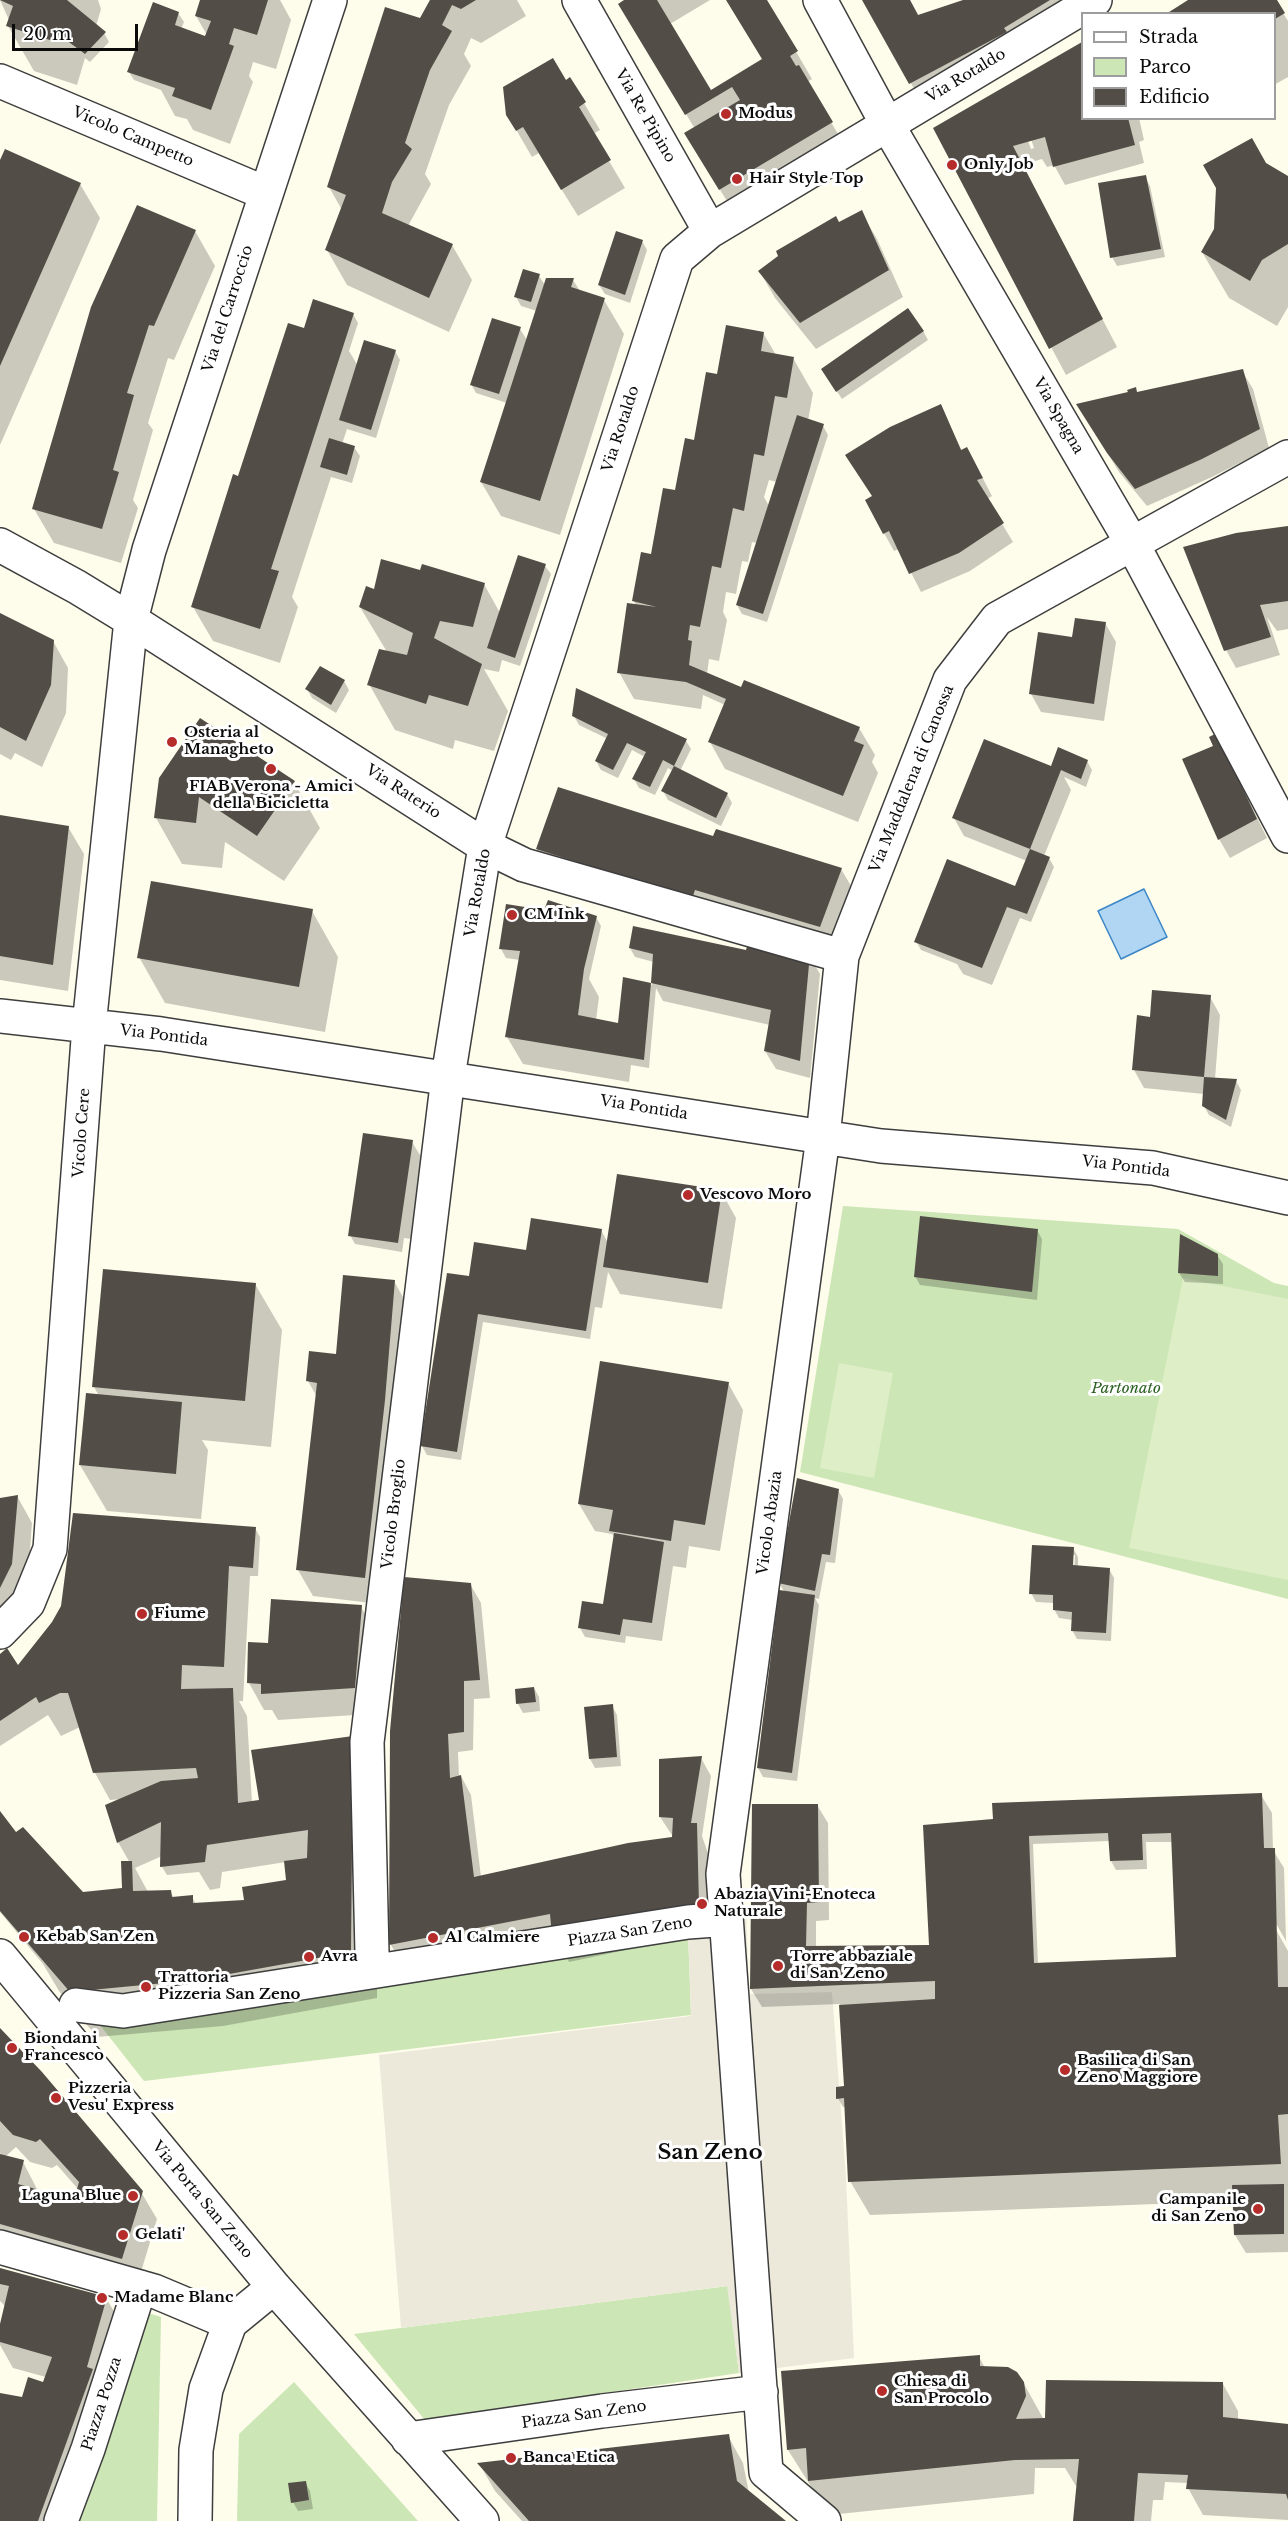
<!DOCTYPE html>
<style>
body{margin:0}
#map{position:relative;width:1288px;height:2521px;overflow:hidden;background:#fefcea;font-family:"Libre Baskerville",serif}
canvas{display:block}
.legend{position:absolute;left:1081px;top:12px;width:195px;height:108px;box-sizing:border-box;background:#fff;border:2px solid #9d9d9d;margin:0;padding:8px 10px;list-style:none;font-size:18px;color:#0b0b0b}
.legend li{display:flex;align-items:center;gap:12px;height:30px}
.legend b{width:30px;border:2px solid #9d9d9d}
.scale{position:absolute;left:12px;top:24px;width:126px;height:27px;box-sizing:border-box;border:3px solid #0b0b0b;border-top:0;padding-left:8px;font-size:18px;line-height:21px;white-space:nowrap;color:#0b0b0b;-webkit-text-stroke:4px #fff;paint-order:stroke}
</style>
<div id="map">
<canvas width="1288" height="2521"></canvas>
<ul class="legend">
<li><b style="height:8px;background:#fff"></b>Strada</li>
<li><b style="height:16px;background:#cce6b6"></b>Parco</li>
<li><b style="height:16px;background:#534d48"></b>Edificio</li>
</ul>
<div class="scale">20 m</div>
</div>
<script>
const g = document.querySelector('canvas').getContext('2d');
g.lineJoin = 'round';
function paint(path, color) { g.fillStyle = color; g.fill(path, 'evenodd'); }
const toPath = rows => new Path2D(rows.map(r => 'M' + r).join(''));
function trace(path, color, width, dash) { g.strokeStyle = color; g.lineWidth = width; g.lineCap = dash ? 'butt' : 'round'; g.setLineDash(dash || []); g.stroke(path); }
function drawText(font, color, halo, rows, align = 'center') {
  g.font = font + ' "Libre Baskerville",serif'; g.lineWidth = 6; g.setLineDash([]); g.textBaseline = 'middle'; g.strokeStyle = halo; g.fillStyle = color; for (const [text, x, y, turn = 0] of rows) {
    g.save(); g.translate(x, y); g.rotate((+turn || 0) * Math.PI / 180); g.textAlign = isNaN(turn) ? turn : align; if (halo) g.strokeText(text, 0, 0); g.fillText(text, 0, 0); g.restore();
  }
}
const green = toPath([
 [843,1206,1178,1229,1274,1283,1288,1286,1288,1599,800,1472],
 [688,1931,691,2015,144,2081,96,2020],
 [728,2286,739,2373,425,2420,354,2334],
 [148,2313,161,2317,157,2521,78,2521],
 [294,2382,418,2521,237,2521,239,2434]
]);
const pitch = toPath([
 [1183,1278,1288,1299,1288,1580,1129,1548],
 [839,1363,893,1373,874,1478,820,1468]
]);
const plaza = toPath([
 [746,1909,749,1994,832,1992,846,2178,854,2358,739,2373,727,2286,401,2328,379,2055,691,2016,688,1931,725,1910]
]);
const water = toPath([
 [1144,889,1167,937,1121,959,1098,911,1144,889]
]);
const shadow = toPath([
 [0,0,98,0,101,9,96,26,104,33,109,42,90,62,85,58,77,85,34,71,8,26,9,20],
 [201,0,280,0,291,20,276,69,253,62,249,76,253,82,230,144,193,130,187,119,175,116,161,90,134,80,129,72,178,13,184,22,181,29,206,38,207,35,196,16],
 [430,0,517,0,526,16,481,43,471,38,464,54,471,66,449,105,425,174,431,184,408,226,452,245,472,280,449,332,347,285,327,250,342,210,329,187],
 [627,0,710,0,670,24,710,92,763,60,727,0,766,0,812,79,807,82,847,149,736,216,702,160,695,129,636,31],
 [864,0,910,0,919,16,967,0,1109,0,926,110],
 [1191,0,1275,0,1288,21,1288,77,1274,85,1274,14],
 [1082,44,1082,118,1139,118,1144,140,1139,142,1144,163,1065,185,1054,165,1047,167,1042,159,1022,165,1117,347,1066,375,938,135,959,114],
 [1022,124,1026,124,1034,148,1031,149],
 [565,82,584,103,600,130,593,134,625,188,578,216,539,153,532,157,507,114],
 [0,164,80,184,100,218,0,445],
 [1266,165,1288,178,1288,307,1277,326,1229,298,1202,252],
 [1145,177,1150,186,1165,257,1117,266,1112,257],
 [861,212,877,239,903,297,816,349,775,298,760,272],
 [195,231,215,266,174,360,168,358,148,423,153,430,133,500,138,508,121,563,54,543,34,509],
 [642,241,647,250,630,303,605,294,599,285],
 [539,276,545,285,573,280,580,291,604,300,624,334,560,535,501,516,481,482,507,403,476,393,471,384,520,329,527,340,537,311,521,306,516,297],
 [353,314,358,323,349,351,358,366,395,351,400,360,376,438,347,429,342,444,354,447,360,456,352,483,331,477,292,597,298,607,280,663,213,641,193,607,239,478,305,330],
 [923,331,928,340,842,399,828,378],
 [763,333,776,355,793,358,813,393,808,421,823,426,828,435,767,622,742,614,737,605,757,543,752,542,748,562,742,561,736,594,726,592,723,612,727,620,719,661,709,659,707,674,741,689,859,728,875,755,872,762,878,773,858,822,725,769,710,742,725,705,703,695,701,709,634,699,619,672,636,606,634,601,655,556,676,492,721,376],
 [769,480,777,482,769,506,764,497],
 [1242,371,1253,389,1269,448,1212,477,1147,506,1119,472,1089,423,1138,394],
 [941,406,962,451,967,449,977,467,992,496,987,499,1013,542,970,571,921,592,899,549,894,551,884,533,873,497],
 [1288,528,1288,629,1277,631,1267,617,1280,655,1236,668,1226,650],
 [545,566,551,574,520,666,502,660,499,672,484,669,508,711,494,751,455,740,453,749,395,730,369,684,387,652,360,607,375,591,421,571,484,584,500,613],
 [0,615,53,641,68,668,66,713,42,767,15,753,11,760,0,754],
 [1105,623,1116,642,1104,721,1041,712,1031,694,1073,639],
 [344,681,349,690,336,713,312,698,307,689],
 [574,716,686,741,691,749,680,771,727,794,732,803,721,826,668,800,663,791,673,771,668,768,655,795,639,788,634,779,645,757,632,750,618,778,601,770,596,761,608,739,579,725],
 [1226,754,1267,838,1230,858,1219,839,1184,760],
 [1087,761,1092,770,1086,787,1064,777,1071,790,1044,856,1049,858,1054,867,1031,922,1020,918,992,985,963,974,957,964,921,950,916,941,1016,888,1027,861,964,836,954,818,1051,768],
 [161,779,294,782,320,828,284,881,225,842,222,868,182,864,156,818],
 [0,817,68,827,84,854,68,991,0,980],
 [714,838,841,869,857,896,835,953,553,876,537,849],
 [312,911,338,957,325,1032,165,1003,139,957],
 [596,917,601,926,589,979,599,997,596,1020,619,1024,624,979,652,985,654,962,635,957,630,948,809,955,820,974,810,1078,776,1069,765,1051,770,1025,663,1001,656,988,649,1068,631,1065,629,1082,523,1064,507,1037,520,960,506,958,501,949],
 [1210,997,1220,1015,1215,1079,1236,1081,1241,1090,1231,1127,1209,1115,1204,1106,1204,1094,1144,1088,1134,1070,1151,1018],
 [412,1142,423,1160,411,1239,404,1238,402,1252,355,1244,350,1235],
 [721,1191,736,1218,722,1309,620,1294,608,1272,602,1308,595,1307,590,1339,483,1322,461,1460,427,1455,422,1446,470,1278,528,1252,601,1230,608,1243],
 [1037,1230,1042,1239,1037,1300,920,1285,915,1276],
 [1217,1255,1223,1264,1223,1284,1185,1282,1179,1273],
 [394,1281,409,1308,379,1604,313,1596,298,1570,317,1397,308,1381,338,1356],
 [255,1284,282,1330,271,1447,202,1440,208,1450,201,1519,107,1511,80,1465,99,1396,94,1387],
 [728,1383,743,1410,720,1551,689,1546,686,1568,673,1566,662,1641,626,1636,625,1643,585,1637,580,1628,604,1606,615,1538,612,1534,595,1531,579,1504],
 [838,1490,843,1499,835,1563,826,1562,819,1599,815,1598,819,1605,797,1781,763,1777,758,1768,785,1593,779,1583],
 [17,1496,32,1523,27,1592,0,1639,0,1500],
 [255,1528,260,1537,258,1576,250,1576,243,1701,239,1701,247,1716,252,1803,262,1802,352,1737,378,1920,377,1998,223,2026,97,2037,59,1991,43,1964,0,1912,0,1814,16,1834,83,1894,124,1889,130,1863,118,1842,122,1799,110,1800,95,1773,80,1727,61,1736,48,1715,0,1746,0,1655,34,1696],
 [162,1856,162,1867,167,1875,199,1872,210,1890,220,1888,222,1872,286,1862,289,1883,245,1901,196,1904,192,1897,174,1898,170,1891,148,1892,135,1868],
 [1073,1548,1078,1557,1078,1567,1109,1569,1114,1578,1111,1641,1077,1639,1072,1630,1073,1620,1059,1618,1054,1609,1054,1603,1036,1602,1031,1593],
 [1072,1555,1075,1555,1074,1572,1071,1572],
 [470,1584,481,1603,490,1698,474,1699,473,1750,458,1752,459,1777,461,1776,471,1795,481,1877,674,1838,660,1817,701,1758,711,1776,702,1836,711,1862,707,1878,708,1924,668,1941,569,1962,554,1935,401,1963,391,1945,392,1731],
 [361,1607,376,1634,370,1714,278,1720,272,1710,264,1710,249,1683,270,1645],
 [534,1688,539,1697,540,1711,523,1713,518,1704,517,1690],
 [612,1706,617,1715,621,1766,595,1768,590,1759,586,1708],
 [1261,1795,1272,1813,1273,1850,1284,1868,1286,1941,1274,1920,1271,1921,1288,1951,1288,2252,1246,2253,1235,2235,1234,2201,870,2215,850,2181,846,2107,843,2107,838,2098,845,2088,840,2004,762,2007,751,1989,817,1805,828,1823,829,1920,816,1921,816,1947,932,1946,925,1826],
 [1110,1841,1111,1861,1116,1870,1147,1869,1146,1842,1173,1842,1178,1959,1038,1964,1033,1844],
 [0,2030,141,2192,157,2219,137,2285,0,2245,0,2155,2,2156,0,2153],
 [16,2147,30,2162,52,2168,57,2165,78,2189,75,2201,38,2191,23,2162,5,2157],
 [0,2269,106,2298,122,2325,63,2521,0,2521,0,2395,26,2400,44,2384,46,2377,13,2368,0,2345,0,2330,6,2307,0,2301],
 [979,2357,985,2368,1023,2382,1044,2420,1223,2384,1238,2411,1238,2420,1288,2425,1288,2520,1203,2515,1188,2488,1188,2483,1165,2482,1163,2500,1153,2500,1151,2521,1075,2521,1078,2486,1076,2486,1065,2468,1035,2468,1034,2494,829,2515,788,2450,782,2373],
 [728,2436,743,2463,749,2493,783,2521,522,2521,495,2491,480,2465],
 [305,2482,310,2491,313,2509,298,2511,293,2502]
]);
const building = toPath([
 [0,0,67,0,106,32,85,54,54,31,50,40,6,26,13,6],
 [200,0,268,0,257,35,234,28,229,44,234,46,211,110,172,96,175,88,127,72,153,2,179,12,175,25,205,36,211,21,195,16],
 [430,0,476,0,461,9,452,5,442,25,452,31,430,70,405,143,412,149,392,182,382,213,453,244,429,298,325,250,346,195,327,187,385,7,420,18],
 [624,0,657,0,711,90,762,59,726,0,767,0,798,51,790,56,796,66,799,65,833,122,719,190,684,133,740,100,732,87,685,115,618,4],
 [862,0,910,0,918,15,963,0,1050,0,1004,28,1007,32,909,84],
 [1188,0,1277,0,1285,13,1275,19,1275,14,1166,14],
 [1082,42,1082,118,1128,118,1135,145,1053,167,1045,137,1013,146,1103,319,1049,349,933,128],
 [553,58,566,80,570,77,586,102,579,107,611,160,561,190,523,127,516,131,506,115,503,87],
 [1252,138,1266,163,1288,176,1288,244,1262,260,1250,281,1201,252,1214,229,1216,188,1203,165],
 [5,149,81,183,0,366,0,160],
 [1146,175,1161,249,1110,258,1098,183],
 [137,205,196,230,154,326,149,325,127,393,134,395,113,470,119,472,102,529,32,509,91,307],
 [862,210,889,270,800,323,758,271,778,256,776,251,836,216,839,222],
 [616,231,643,240,625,295,598,285],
 [523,269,540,274,531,302,514,297],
 [546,278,574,278,571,287,605,298,540,501,480,482],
 [313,299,354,313,271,569,279,571,260,629,191,607,233,474,238,476,288,323,304,328],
 [908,308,924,331,836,392,821,369],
 [492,318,521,327,499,394,470,385],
 [726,325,764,332,761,351,794,357,787,398,775,396,764,456,754,454,744,511,733,508,721,568,712,566,700,627,690,625,688,640,692,641,689,665,741,687,744,680,860,727,854,741,864,745,843,796,708,742,726,699,686,682,617,673,627,603,657,607,632,601,641,552,651,554,663,488,675,490,685,438,694,440,706,372,717,374],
 [364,340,396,350,371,430,339,420],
 [1243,369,1260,429,1202,459,1135,489,1107,453,1076,404,1128,392,1127,390,1136,387,1137,392],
 [941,404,961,450,967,447,983,478,977,480,1004,523,959,553,909,574,889,531,883,534,865,500,872,496,845,455,890,427],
 [797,415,824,424,763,614,736,605],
 [329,438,355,446,347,475,320,467],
 [1288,526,1288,601,1260,605,1271,637,1224,651,1183,547,1236,533],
 [518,555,546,564,515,658,487,648],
 [381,559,420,570,422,564,485,583,473,627,440,621,434,638,482,664,468,706,429,695,426,704,367,685,379,649,407,655,413,633,359,607,366,586,374,589],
 [0,613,54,640,51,685,26,741,0,727],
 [1075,618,1106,622,1094,704,1029,694,1038,632,1072,637],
 [320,666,345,680,331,705,305,689],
 [576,688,687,739,674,766,663,760,650,787,632,779,646,752,627,743,613,770,595,761,608,734,572,716],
 [200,718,295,781,257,836,199,797,196,823,154,818,159,778],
 [1217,733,1257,819,1218,840,1182,759,1213,746,1209,737],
 [984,739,1051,766,1058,747,1088,760,1081,779,1061,770,1030,849,952,818],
 [674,766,728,793,716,818,661,791],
 [558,787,713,836,716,829,842,868,820,927,695,890,692,899,536,849],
 [0,815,69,826,53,965,0,956],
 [1030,849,1050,857,1027,914,1007,907,982,968,914,942,947,859,1015,886],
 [151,881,313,909,299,987,137,958],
 [548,900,597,916,584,969,578,1015,618,1023,623,977,651,983,644,1060,505,1037,520,951,499,949,506,904,544,910],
 [633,926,746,950,750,936,810,954,800,1061,764,1051,771,1010,651,983,653,954,629,948],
 [1152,990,1211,995,1204,1077,1132,1070,1137,1015,1150,1017],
 [1204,1077,1237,1079,1226,1120,1202,1106],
 [363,1133,413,1140,398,1243,348,1236],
 [617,1174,722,1190,708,1283,603,1267],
 [920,1216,1038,1229,1032,1292,914,1277],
 [531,1218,602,1229,586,1331,478,1314,457,1452,420,1446,447,1273,469,1276,474,1242,526,1250],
 [1180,1234,1218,1254,1218,1276,1178,1273],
 [103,1269,256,1283,245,1401,92,1387],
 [343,1275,395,1280,385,1400,365,1578,296,1570,317,1383,306,1381,309,1351,336,1354],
 [600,1361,729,1382,705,1525,674,1520,671,1541,609,1531,613,1510,578,1504],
 [86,1393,182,1402,176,1474,79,1465],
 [797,1478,839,1489,830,1555,822,1554,815,1591,778,1583],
 [18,1495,12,1564,0,1588,0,1498],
 [73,1513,256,1527,253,1568,229,1566,224,1667,182,1665,181,1689,233,1688,238,1803,259,1800,251,1750,353,1736,351,1952,196,1980,70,1992,0,1911,0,1811,16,1832,23,1827,83,1892,122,1888,121,1861,132,1861,133,1891,171,1890,172,1897,193,1895,193,1903,244,1900,242,1887,286,1880,284,1861,307,1858,308,1830,207,1845,205,1862,160,1867,161,1822,117,1843,105,1805,161,1781,198,1778,196,1768,93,1773,68,1693,60,1693,39,1703,36,1697,0,1721,0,1654,7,1648,18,1665,52,1622,61,1606],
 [614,1533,664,1542,652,1623,623,1619,620,1635,578,1628,582,1601,603,1604],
 [1032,1545,1074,1547,1073,1565,1110,1568,1106,1633,1071,1631,1072,1612,1053,1610,1053,1595,1029,1594],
 [404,1577,471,1583,480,1680,464,1681,464,1732,448,1734,450,1778,461,1775,474,1877,628,1843,672,1837,673,1818,659,1817,659,1759,702,1756,691,1823,697,1823,699,1905,552,1936,550,1914,389,1945,390,1731],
 [779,1590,815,1595,792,1773,757,1768],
 [271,1599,362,1605,355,1688,261,1694,261,1684,247,1683,248,1642,268,1643],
 [534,1687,536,1702,516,1704,515,1689],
 [613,1704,617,1757,589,1759,584,1707],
 [1262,1793,1264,1848,1275,1848,1278,1987,1288,1987,1288,2114,1278,2115,1281,2164,848,2182,844,2098,836,2099,836,2087,844,2086,839,2005,935,1999,935,1981,750,1989,752,1804,818,1804,819,1902,807,1903,806,1946,929,1945,923,1825,993,1819,992,1803],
 [1108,1833,1110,1861,1143,1860,1142,1834,1171,1833,1176,1957,1034,1963,1029,1836],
 [0,2028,42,2072,143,2191,122,2259,0,2224,0,2154,24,2160,18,2184,74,2200,79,2182,40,2139,36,2142,13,2135,0,2121],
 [1284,2184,1284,2234,1234,2235,1232,2185],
 [0,2268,107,2297,87,2367,93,2369,38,2521,0,2521,0,2393,22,2397,28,2377,43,2382,52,2357,0,2342,0,2324,9,2286,0,2284],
 [980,2355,980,2366,1008,2367,1017,2372,1024,2382,1026,2396,1016,2419,1045,2418,1046,2380,1223,2382,1223,2417,1288,2424,1288,2500,1286,2494,1186,2489,1188,2475,1138,2473,1134,2521,1073,2521,1079,2459,1015,2460,808,2481,806,2448,787,2450,781,2371],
 [729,2434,737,2481,786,2521,529,2521,477,2463],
 [306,2481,309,2500,291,2503,288,2483]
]);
const minor = toPath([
 [579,0,710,231],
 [820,0,887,124,1133,545,1288,836],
 [0,81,265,193],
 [0,545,77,587,131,620,485,846,524,865,842,956],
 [0,1016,161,1034,881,1146,1153,1168,1288,1198],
 [0,1632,28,1603,50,1549,89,1026,131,620,149,550,330,0],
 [372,1953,367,1742,448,1077,485,846,677,259,710,231,1095,0],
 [0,1956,274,2287,482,2521],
 [76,2005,123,2011,688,1922,715,1920,725,1910],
 [0,2247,154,2291,230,2323],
 [408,2439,602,2411,761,2392],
 [61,2521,88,2449,140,2287],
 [195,2521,196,2450,206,2389,230,2323,274,2287],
 [824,2521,766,2472,723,1874,823,1137,842,956,950,680,997,619,1288,457]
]);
const markers = [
 [726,114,6,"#b52c2a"],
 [952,165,6,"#b52c2a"],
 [737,179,6,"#b52c2a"],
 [172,742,6,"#b52c2a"],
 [271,769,6,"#b52c2a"],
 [512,915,6,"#b52c2a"],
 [688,1195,6,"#b52c2a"],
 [142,1614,6,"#b52c2a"],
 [702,1904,6,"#b52c2a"],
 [24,1937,6,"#b52c2a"],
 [433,1938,6,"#b52c2a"],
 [309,1957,6,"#b52c2a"],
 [778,1966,6,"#b52c2a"],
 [146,1987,6,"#b52c2a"],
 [12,2048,6,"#b52c2a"],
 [1065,2070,6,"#b52c2a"],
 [56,2098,6,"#b52c2a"],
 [133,2196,6,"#b52c2a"],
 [1258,2209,6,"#b52c2a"],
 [123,2235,6,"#b52c2a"],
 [102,2298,6,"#b52c2a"],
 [882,2391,6,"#b52c2a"],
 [511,2458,6,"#b52c2a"]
];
const streetNames = [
 ["Via Rotaldo",966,76,-31],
 ["Via Re Pipino",645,116,60],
 ["Vicolo Campetto",133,137,23],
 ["Via del Carroccio",228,309,-72],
 ["Via Spagna",1058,416,60],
 ["Via Rotaldo",621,429,-72],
 ["Via Maddalena di Canossa",912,779,-68],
 ["Via Raterio",403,792,33],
 ["Via Rotaldo",478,893,-80],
 ["Via Pontida",164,1036,7],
 ["Via Pontida",644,1108,9],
 ["Vicolo Cere",82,1133,-86],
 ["Via Pontida",1126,1167,7],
 ["Vicolo Broglio",394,1514,-83],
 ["Vicolo Abazia",770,1523,-82],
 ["Piazza San Zeno",630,1932,-9],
 ["Via Porta San Zeno",202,2200,50],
 ["Piazza Pozza",102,2404,-72],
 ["Piazza San Zeno",584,2415,-8]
];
const poiNames = [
 ["Modus",738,114],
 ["Only Job",964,165],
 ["Hair Style Top",749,179],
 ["Osteria al",184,733],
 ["Managheto",184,750],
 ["FIAB Verona - Amici",271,787,"center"],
 ["della Bicicletta",271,804,"center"],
 ["CM Ink",524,915],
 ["Vescovo Moro",700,1195],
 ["Fiume",154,1614],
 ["Abazia Vini-Enoteca",714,1895],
 ["Naturale",714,1912],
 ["Kebab San Zen",36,1937],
 ["Al Calmiere",445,1938],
 ["Avra",321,1957],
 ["Torre abbaziale",790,1957],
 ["di San Zeno",790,1974],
 ["Trattoria",158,1978],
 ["Pizzeria San Zeno",158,1995],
 ["Biondani",24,2039],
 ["Francesco",24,2056],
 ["Basilica di San",1077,2061],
 ["Zeno Maggiore",1077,2078],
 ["Pizzeria",68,2089],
 ["Vesu' Express",68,2106],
 ["Laguna Blue",121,2196,"right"],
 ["Campanile",1246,2200,"right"],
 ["di San Zeno",1246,2217,"right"],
 ["Gelati'",135,2235],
 ["Madame Blanc",114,2298],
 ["Chiesa di",894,2382],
 ["San Procolo",894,2399],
 ["Banca Etica",523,2458]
];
const parkNames = [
 ["Partonato",1126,1389]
];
const districtNames = [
 ["San Zeno",710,2153]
];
paint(green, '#cce6b6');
paint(pitch, '#deeec7');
paint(plaza, '#ece9db');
paint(water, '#b1d6f3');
trace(water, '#3b86c7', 1.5);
paint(shadow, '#0003');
paint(building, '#534d48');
trace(minor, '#3e3e3e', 36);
trace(minor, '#fff', 33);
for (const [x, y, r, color] of markers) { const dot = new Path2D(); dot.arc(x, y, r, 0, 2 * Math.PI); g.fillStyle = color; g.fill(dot); trace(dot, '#fff', 2); }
drawText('15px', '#0b0b0b', '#fff', streetNames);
drawText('bold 15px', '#0b0b0b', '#fff', poiNames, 'left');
drawText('italic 15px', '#285f1f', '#fff', parkNames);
drawText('bold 21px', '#0b0b0b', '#fff', districtNames);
</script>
